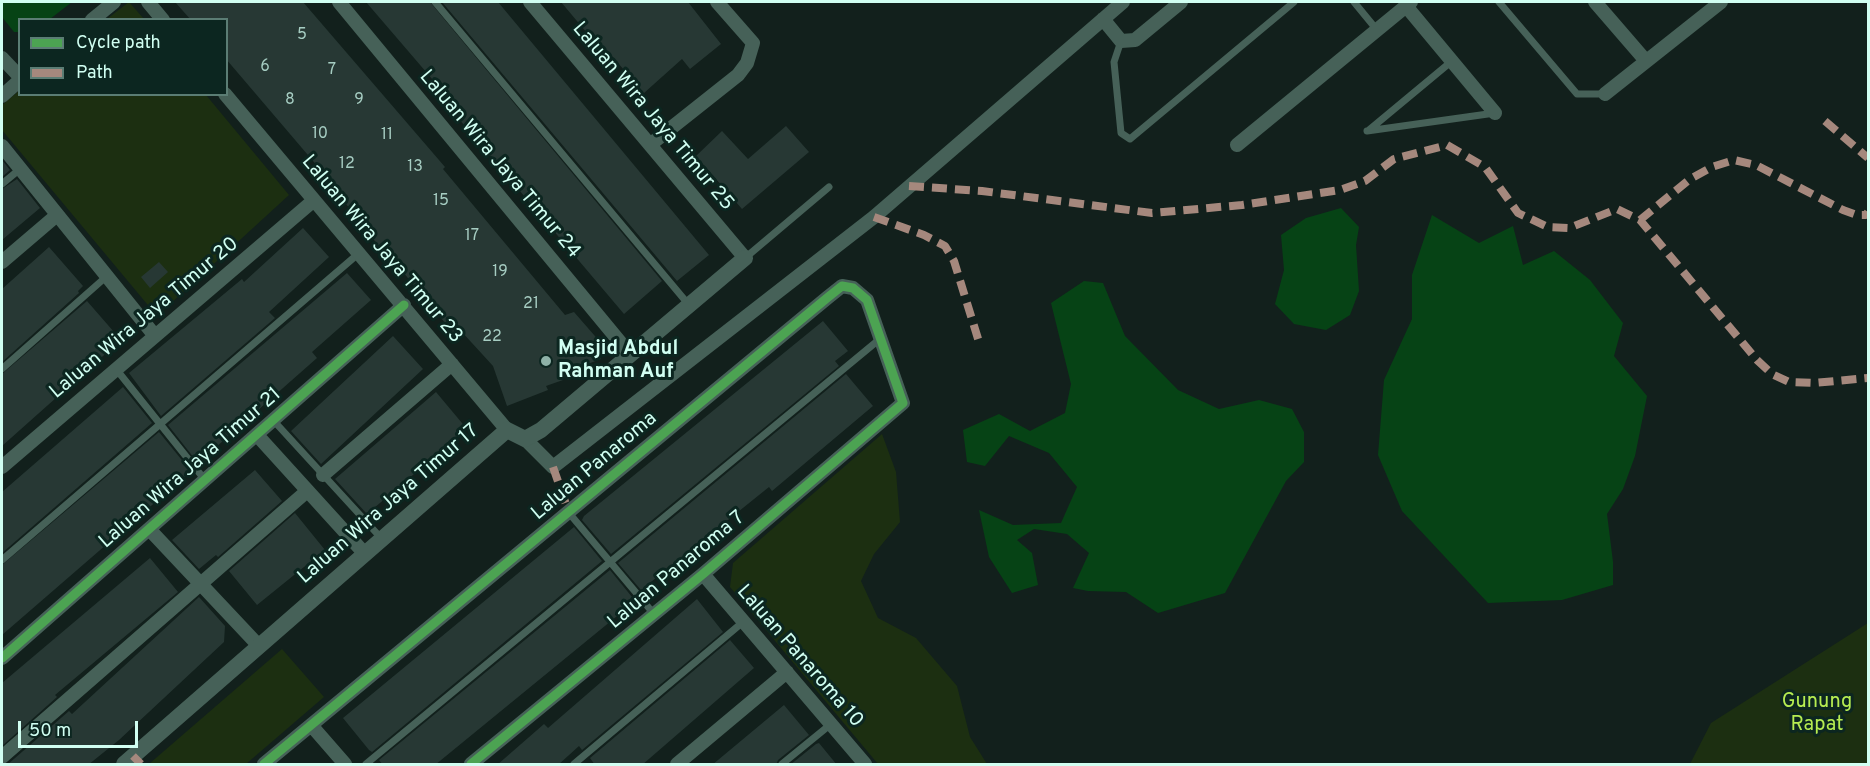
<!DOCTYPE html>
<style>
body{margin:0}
#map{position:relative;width:1870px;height:766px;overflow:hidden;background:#12201c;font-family:Overpass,sans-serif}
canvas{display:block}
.frame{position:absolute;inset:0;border:3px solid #d1fff2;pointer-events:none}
.legend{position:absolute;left:18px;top:18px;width:210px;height:78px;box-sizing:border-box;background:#0c2620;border:2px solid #5b7d74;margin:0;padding:8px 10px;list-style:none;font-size:18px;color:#d1fff2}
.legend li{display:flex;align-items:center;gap:12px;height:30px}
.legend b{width:30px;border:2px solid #5b7d74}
.scale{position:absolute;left:18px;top:721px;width:120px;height:27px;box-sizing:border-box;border:3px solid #d1fff2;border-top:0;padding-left:8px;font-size:18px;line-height:21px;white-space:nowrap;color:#d1fff2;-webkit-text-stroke:4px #0c2620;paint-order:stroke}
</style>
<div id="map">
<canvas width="1870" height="766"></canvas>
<div class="frame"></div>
<ul class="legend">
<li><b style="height:8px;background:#4ca352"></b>Cycle path</li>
<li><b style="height:8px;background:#a5887d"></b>Path</li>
</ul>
<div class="scale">50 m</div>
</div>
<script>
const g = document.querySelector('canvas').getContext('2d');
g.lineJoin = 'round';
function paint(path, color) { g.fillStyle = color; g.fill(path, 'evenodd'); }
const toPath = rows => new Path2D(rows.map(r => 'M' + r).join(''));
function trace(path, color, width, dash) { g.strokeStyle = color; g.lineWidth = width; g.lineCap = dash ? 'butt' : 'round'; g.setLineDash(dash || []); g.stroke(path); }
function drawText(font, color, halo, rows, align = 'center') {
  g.font = font + ' Overpass,sans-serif'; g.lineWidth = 6; g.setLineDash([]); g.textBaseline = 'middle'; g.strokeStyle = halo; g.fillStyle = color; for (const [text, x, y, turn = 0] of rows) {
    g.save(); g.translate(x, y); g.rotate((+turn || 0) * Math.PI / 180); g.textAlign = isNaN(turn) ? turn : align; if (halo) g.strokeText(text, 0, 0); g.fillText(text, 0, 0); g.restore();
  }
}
const green = toPath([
 [129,2,144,19,107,19],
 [19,91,20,94,206,95,289,195,157,316,2,130,2,105],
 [882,434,896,472,900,522,874,554,861,581,878,618,916,638,957,686,970,737,987,764,878,764,730,587,733,563],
 [1868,623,1868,764,1690,764,1711,723],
 [282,649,324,697,246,764,149,764]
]);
const water = toPath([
 [2,2,72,2,50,19,20,20,19,32,14,32,2,17],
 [1341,208,1359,227,1356,245,1359,291,1350,315,1326,330,1294,324,1275,304,1284,270,1281,235,1306,218],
 [1432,215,1479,243,1513,226,1523,265,1554,251,1590,280,1623,323,1614,356,1647,396,1635,456,1623,489,1607,514,1613,562,1613,585,1562,600,1488,603,1402,511,1378,455,1384,380,1412,319,1412,275],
 [1084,281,1103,283,1125,336,1178,390,1219,409,1259,400,1292,409,1304,432,1304,462,1286,481,1225,593,1158,613,1126,592,1088,591,1073,588,1089,553,1067,534,1034,529,1017,540,1032,553,1038,585,1012,593,989,557,979,510,1013,525,1061,523,1077,487,1049,453,1009,436,985,466,967,462,963,430,999,414,1030,431,1065,413,1071,384,1051,303]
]);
const building = toPath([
 [175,2,303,2,445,167,443,169,565,315,574,312,601,343,601,359,561,374,563,380,546,386,548,390,507,406,493,366,461,331,455,335,398,266,396,268,346,204,348,202,226,59,226,20,191,20],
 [366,2,430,2,662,281,624,314,453,112,457,108],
 [442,2,498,2,709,255,677,281],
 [561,2,688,2,721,44,690,69,682,59,644,93,611,55,608,58],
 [786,126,809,152,742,209,696,156,722,131,748,159],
 [2,160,10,170,2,177],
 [17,179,40,208,2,240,2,189],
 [303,228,329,257,269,312,275,318,161,416,129,373,242,279,244,282],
 [49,247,83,286,78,291,79,293,2,362,2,289],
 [159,262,168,272,150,288,141,277],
 [347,273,371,300,312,352,317,358,198,463,168,425],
 [87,301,121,340,2,446,2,374],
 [823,321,848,351,835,361,839,366,611,554,582,520,584,516],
 [393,336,423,369,321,464,291,431],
 [846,374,873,406,772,491,769,487,641,590,618,563],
 [123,387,152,423,2,553,2,492],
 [436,392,467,429,367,514,335,479],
 [159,432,190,470,189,473,2,635,2,565],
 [255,470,282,501,218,557,216,555,199,569,172,540],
 [295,513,325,550,257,605,229,571],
 [574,527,602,561,372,752,369,750,343,718],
 [150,558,178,592,55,695,57,697,2,746,2,683],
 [610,570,632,597,630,599,633,603,435,765,383,765,379,760],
 [199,597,225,626,224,642,119,740,88,765,7,765,69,711,72,714],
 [697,599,723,632,582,750,579,746,558,765,497,765,544,724,548,728],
 [730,640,754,668,642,765,595,765,590,758],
 [784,705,809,735,778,760,776,765,712,765],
 [819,743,837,765,790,765,816,744]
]);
const service = toPath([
 [435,2,689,305],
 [1354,2,1377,30],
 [1499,2,1577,94,1605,94],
 [1121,41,1114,62,1121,133,1130,139,1294,2],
 [1369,130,1452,61],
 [1367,131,1495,113],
 [2,184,20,169],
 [745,258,829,187],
 [2,369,107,276],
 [116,369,205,480],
 [273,420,382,539],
 [569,513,654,614],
 [2,560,358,254],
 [366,764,881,338],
 [574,764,743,622],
 [782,764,831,724]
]);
const minor = toPath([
 [148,2,163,20],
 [339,2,629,353],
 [530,2,745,258],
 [1595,2,1646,61],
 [1406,6,1495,113],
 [1103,19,1121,41,1135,40,1181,2],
 [92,20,114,2],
 [2,58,20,77],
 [225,94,507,430],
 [1605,94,1721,2],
 [2,96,20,80],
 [651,144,738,75,747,63,753,43,717,2],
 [1237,145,1411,2],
 [2,146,155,336],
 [2,262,57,215],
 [257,435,365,554],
 [525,439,553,467,874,217,1123,2],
 [2,467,313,201],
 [323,475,452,364],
 [149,529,259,646],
 [703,574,865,764],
 [2,658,404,305],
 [311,725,345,764],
 [2,757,306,492],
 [264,764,827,298,842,286,853,288,867,300,903,403,703,574,471,764],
 [677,764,787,672]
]);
const tertiary = toPath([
 [124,764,507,430,525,439,541,430,745,258]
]);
const quiet = toPath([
 [1825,121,1868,158],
 [909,186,982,191,1152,213,1242,205,1340,190,1365,181,1394,159,1447,145,1485,167,1518,213,1548,227,1569,228,1617,209,1640,220,1757,360,1772,374,1789,382,1814,383,1868,378],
 [874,217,924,235,945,246,954,261,979,342],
 [1640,220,1690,179,1712,167,1734,160,1756,165,1843,210,1857,215,1866,215,1868,212],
 [553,467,569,513],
 [133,756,141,764]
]);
const cycleway = toPath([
 [2,658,404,305],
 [264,764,827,298,842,286,853,288,867,300,903,403,703,574,471,764]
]);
const markers = [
 [546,361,6,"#8eb1a7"]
];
const numberNames = [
 ["5",302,36],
 ["6",265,68],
 ["7",332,71],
 ["8",290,101],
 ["9",359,101],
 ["10",320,135],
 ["11",387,136],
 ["12",347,165],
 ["13",415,168],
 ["15",441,202],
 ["17",472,237],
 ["19",500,273],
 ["21",531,305],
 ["22",492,338]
];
const streetNames = [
 ["Laluan Wira Jaya Timur 25",652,117,50],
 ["Laluan Wira Jaya Timur 24",499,165,50],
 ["Laluan Wira Jaya Timur 23",381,250,50],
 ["Laluan Wira Jaya Timur 20",145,319,-40],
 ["Laluan Panaroma",595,467,-40],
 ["Laluan Wira Jaya Timur 21",191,469,-41],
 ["Laluan Wira Jaya Timur 17",389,505,-41],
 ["Laluan Panaroma 7",677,571,-40],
 ["Laluan Panaroma 10",799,657,49]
];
const poiNames = [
 ["Masjid Abdul",558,350],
 ["Rahman Auf",558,373]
];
const parkNames = [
 ["Gunung",1817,703],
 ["Rapat",1817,726]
];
paint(green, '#1c2f11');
paint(water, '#064315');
paint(building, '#273834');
trace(service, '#466158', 7);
trace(minor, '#466158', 14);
trace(tertiary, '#466158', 16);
trace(quiet, '#a5887d', 8, [15, 8]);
trace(cycleway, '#4ca352', 9);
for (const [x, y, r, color] of markers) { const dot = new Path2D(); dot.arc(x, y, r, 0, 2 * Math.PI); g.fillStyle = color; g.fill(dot); trace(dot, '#0c2620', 2); }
drawText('16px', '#a6cdc2', null, numberNames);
drawText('20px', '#d1fff2', '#0c2620', streetNames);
drawText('bold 20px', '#d1fff2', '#0c2620', poiNames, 'left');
drawText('20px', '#b6ec51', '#0c2620', parkNames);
</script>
